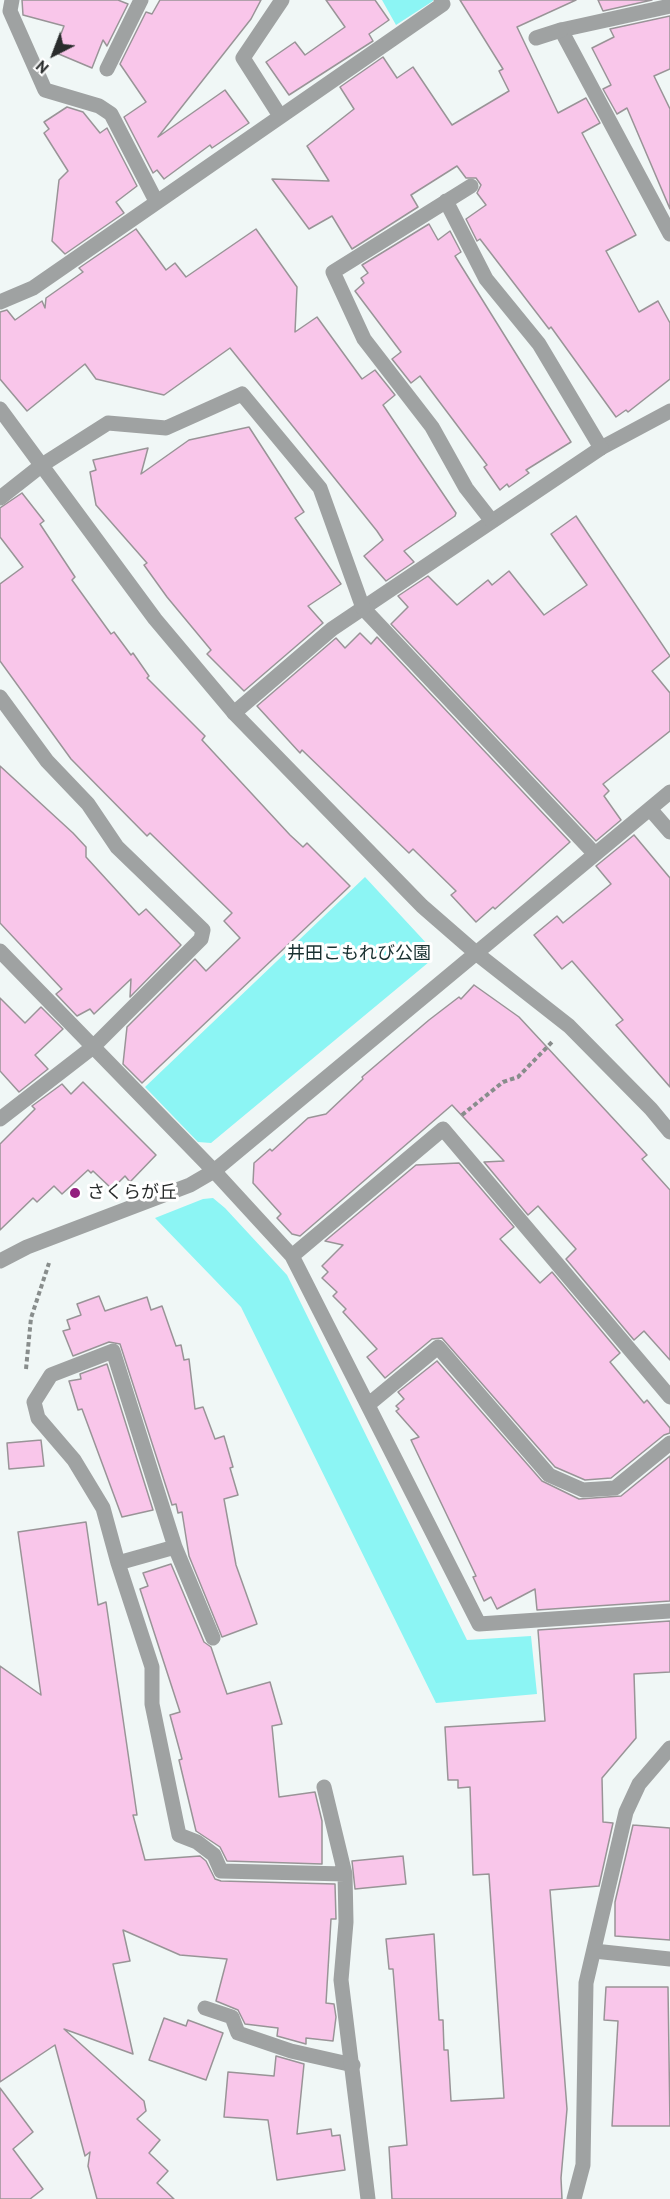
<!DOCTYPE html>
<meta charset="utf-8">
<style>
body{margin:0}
#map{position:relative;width:670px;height:2199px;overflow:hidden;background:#f0f7f6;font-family:"PT Sans",sans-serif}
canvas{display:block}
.north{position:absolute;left:24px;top:24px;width:60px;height:60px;-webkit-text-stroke:4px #fff;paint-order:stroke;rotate:222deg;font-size:16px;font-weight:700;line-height:24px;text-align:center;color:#292c2c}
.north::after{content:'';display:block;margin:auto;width:21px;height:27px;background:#292c2c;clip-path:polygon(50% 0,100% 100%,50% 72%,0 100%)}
</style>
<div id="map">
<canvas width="670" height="2199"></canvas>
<div class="north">N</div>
</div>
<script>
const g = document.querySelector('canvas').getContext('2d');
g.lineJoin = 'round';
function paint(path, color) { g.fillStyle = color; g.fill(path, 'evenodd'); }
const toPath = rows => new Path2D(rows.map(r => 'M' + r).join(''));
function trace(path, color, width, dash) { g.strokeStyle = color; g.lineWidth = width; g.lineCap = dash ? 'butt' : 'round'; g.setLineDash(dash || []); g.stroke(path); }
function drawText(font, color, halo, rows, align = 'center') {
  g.font = font + ' "PT Sans","Noto Sans JP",sans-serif'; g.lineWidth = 6; g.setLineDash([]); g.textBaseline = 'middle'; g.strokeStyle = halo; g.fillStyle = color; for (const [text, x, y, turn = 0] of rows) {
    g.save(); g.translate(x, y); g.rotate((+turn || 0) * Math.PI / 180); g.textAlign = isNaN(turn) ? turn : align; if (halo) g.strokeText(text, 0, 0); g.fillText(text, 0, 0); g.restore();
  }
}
const green = toPath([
 [382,0,433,0,433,1,396,25],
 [365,877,429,946,429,962,211,1143,198,1142,145,1087],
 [213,1198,225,1208,287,1275,467,1640,531,1636,537,1694,436,1703,241,1307,155,1218,203,1199]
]);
const building = toPath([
 [22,0,118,0,128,4,107,46,103,40,92,68,54,52,64,26,23,15,22,0],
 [160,0,261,0,251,19,158,137,225,90,249,123,212,148,210,145,164,179,157,170,153,173,124,117,146,102,120,64,146,12,152,14,160,0],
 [326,0,375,0,389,20,369,34,373,41,289,95,266,62,295,42,305,55,345,27,326,0],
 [460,0,576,0,517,27,558,113,586,98,600,123,582,133,636,235,606,251,639,312,658,301,670,323,670,379,628,412,626,410,616,417,551,327,549,329,480,239,477,241,466,219,486,205,477,193,481,185,476,178,466,178,457,166,411,195,418,207,352,249,332,216,309,229,272,179,329,181,307,146,354,109,340,87,383,57,397,78,413,67,452,125,509,91,499,71,503,69,460,0],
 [598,0,652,0,603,11,598,0],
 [670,16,670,69,654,76,670,109,670,209,627,108,617,114,603,89,611,85,592,48,614,37,610,29,670,16],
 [67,107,83,112,100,133,107,128,137,186,116,202,124,213,65,254,52,241,59,180,68,171,44,133,49,129,44,122,67,107],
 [429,224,438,240,450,231,461,252,455,256,571,442,526,470,529,473,509,487,507,484,500,490,484,467,487,465,420,376,411,383,392,359,401,352,355,291,364,283,361,278,368,273,362,265,429,224],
 [136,229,166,270,175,263,186,277,256,229,297,287,295,332,317,317,362,379,375,370,395,395,383,405,456,513,455,516,404,551,414,562,386,581,364,556,383,540,377,531,230,348,164,395,96,379,85,364,27,411,0,379,0,312,7,310,15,320,42,301,45,308,46,298,83,272,79,268,136,229],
 [249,427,304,512,295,518,341,584,308,606,323,623,244,691,207,654,211,650,167,597,144,565,147,563,96,505,90,472,96,470,93,460,148,448,141,474,189,440,249,427],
 [22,493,44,521,40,524,75,577,72,580,111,634,114,632,131,655,133,653,149,676,147,678,205,736,202,740,290,835,303,847,307,843,350,886,142,1083,123,1064,127,1027,195,959,206,971,240,938,224,921,232,913,150,833,147,836,71,759,0,661,0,584,23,567,0,537,0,508,22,493],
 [576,516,670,656,652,671,670,693,670,731,603,784,609,791,604,796,621,820,596,841,391,624,408,607,398,596,428,576,457,605,488,580,492,585,509,571,544,615,587,585,551,534,576,516],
 [360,633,371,644,377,637,570,842,495,909,493,907,476,922,451,895,456,891,413,849,409,853,302,750,300,753,257,706,336,638,345,648,360,633],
 [0,766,73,833,86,847,86,857,139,915,146,909,181,945,130,997,131,979,94,1014,90,1009,77,1016,56,994,62,989,0,923,0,766],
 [634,835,670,878,670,1087,616,1025,623,1020,572,961,562,969,534,935,557,916,563,923,611,884,596,866,634,835],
 [474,985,519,1017,647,1155,642,1159,670,1190,670,1360,644,1331,634,1340,566,1259,576,1249,538,1206,528,1215,484,1162,504,1161,452,1105,300,1236,292,1234,277,1218,281,1214,253,1183,254,1163,270,1149,272,1151,308,1118,326,1114,363,1079,362,1077,429,1020,459,997,461,999,474,985],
 [0,998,25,1023,41,1007,63,1029,35,1055,48,1069,19,1092,0,1071,0,998],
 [83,1082,156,1155,130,1182,125,1176,112,1189,93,1171,91,1173,88,1170,62,1194,54,1186,37,1202,33,1198,0,1230,0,1144,35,1109,32,1106,62,1084,71,1094,83,1082],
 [459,1163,514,1227,500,1239,540,1283,552,1272,620,1353,610,1362,644,1403,647,1400,670,1428,670,1433,664,1435,611,1478,585,1480,555,1467,442,1338,432,1339,385,1378,367,1357,377,1349,343,1312,346,1309,333,1296,337,1292,322,1278,328,1272,322,1266,343,1245,325,1241,416,1165,459,1163],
 [99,1296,105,1311,147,1297,151,1310,162,1306,176,1346,181,1345,184,1360,189,1359,195,1409,203,1407,215,1439,224,1436,233,1467,230,1468,238,1495,224,1499,236,1565,257,1624,222,1637,189,1556,182,1512,178,1513,176,1504,172,1505,120,1344,109,1342,73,1356,63,1331,70,1329,67,1320,81,1315,77,1304,99,1296],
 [437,1361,542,1481,579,1499,621,1496,670,1456,670,1601,537,1610,535,1589,497,1609,491,1597,484,1601,473,1577,476,1576,411,1440,419,1437,396,1411,399,1409,396,1406,404,1399,398,1392,437,1361],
 [107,1364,153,1510,122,1517,82,1409,78,1410,69,1381,81,1379,80,1374,107,1364],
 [41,1440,44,1466,9,1469,7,1443,41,1440],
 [86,1522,98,1605,106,1602,137,1815,133,1815,145,1860,200,1856,206,1861,215,1879,221,1881,335,1884,336,1919,331,1919,326,2003,334,2004,336,2017,333,2041,306,2038,306,2044,277,2036,278,2028,245,2024,238,2010,216,2001,227,1959,180,1955,123,1930,130,1961,113,1964,133,2054,64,2029,144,2101,146,2111,137,2119,160,2140,149,2153,168,2171,157,2183,174,2199,97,2199,88,2166,90,2152,85,2156,55,2045,0,2082,0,1666,41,1695,18,1532,86,1522],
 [171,1564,204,1642,211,1647,227,1694,270,1682,282,1724,272,1726,279,1797,315,1792,322,1821,322,1864,227,1861,220,1847,196,1831,179,1760,182,1759,170,1715,180,1712,140,1589,148,1586,143,1573,171,1564],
 [670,1621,670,1672,634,1674,636,1738,602,1778,603,1822,613,1823,599,1886,550,1890,567,2109,561,2178,562,2199,392,2199,389,2147,407,2145,393,1969,389,1969,386,1939,434,1934,439,2020,443,2020,444,2050,448,2050,451,2101,504,2098,489,1874,473,1875,470,1787,458,1788,458,1780,448,1780,445,1727,545,1721,538,1630,670,1621],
 [633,1825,670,1828,670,1940,615,1936,615,1902,633,1825],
 [403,1856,406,1884,355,1889,352,1861,403,1856],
 [606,1987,668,1987,670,2126,612,2126,618,2021,604,2020,606,1987],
 [164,2018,186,2026,188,2020,223,2033,206,2080,149,2060,164,2018],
 [276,2056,304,2064,297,2134,331,2129,332,2136,340,2135,345,2170,277,2180,268,2120,224,2117,228,2072,274,2076,276,2056],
 [0,2088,33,2132,13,2149,43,2189,30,2199,0,2199,0,2088]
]);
const path = toPath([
 [462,1115,503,1082,518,1077,553,1041],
 [26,1369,31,1318,49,1263]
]);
const lane = toPath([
 [670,6,561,30,670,234],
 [363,608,595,854],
 [234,713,332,629,601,448,670,411],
 [594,1951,670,1959],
 [205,2008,232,2017,238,2033,291,2051,353,2065]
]);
const street = toPath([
 [12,0,10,11,45,90,99,106,111,114,156,201],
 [536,38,561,30],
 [107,69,141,0],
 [280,116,243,58,282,0],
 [471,186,333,272,364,339,432,427,466,488,491,520],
 [446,201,486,279,539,344,601,448],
 [0,302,33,288,443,4,441,0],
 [0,409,155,619,234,713,422,906,476,953,569,1026,651,1109,670,1132],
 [0,498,42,465,108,423,166,428,242,394,320,488,363,608],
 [0,697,47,761,88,804,117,847,203,930,201,939,93,1047,0,1119],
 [650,809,670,832],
 [0,951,214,1171,292,1256,479,1624,670,1611],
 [292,1256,443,1129,670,1397],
 [0,1261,27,1247,190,1185,214,1171,670,792],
 [369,1404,438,1347,549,1475,583,1490,615,1488,670,1443],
 [175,1547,213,1638],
 [118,1563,175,1547,113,1351,51,1375,34,1402,38,1418,74,1460,103,1508,118,1563,152,1667,152,1704,179,1835,197,1842,214,1855,221,1871,345,1874],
 [324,1787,345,1874,346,1922,341,1980,368,2199],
 [574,2199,583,2165,586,1983,626,1812,639,1784,670,1748]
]);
const markers = [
 [75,1193,6,"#931f7e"]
];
const parkNames = [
 ["井田こもれび公園",359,954]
];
const poiNames = [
 ["さくらが丘",87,1193]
];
paint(green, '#8cf5f4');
paint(building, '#f9c6ea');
trace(building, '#999497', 1.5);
trace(path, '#888d8c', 4, [4.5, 3]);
trace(lane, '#9fa2a2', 15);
trace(street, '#9fa2a2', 15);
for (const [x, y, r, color] of markers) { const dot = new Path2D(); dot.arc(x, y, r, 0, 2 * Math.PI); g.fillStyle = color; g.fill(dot); trace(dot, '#fff', 2); }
drawText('18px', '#183030', '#fff', parkNames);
drawText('18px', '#292c2c', '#fff', poiNames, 'left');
</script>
